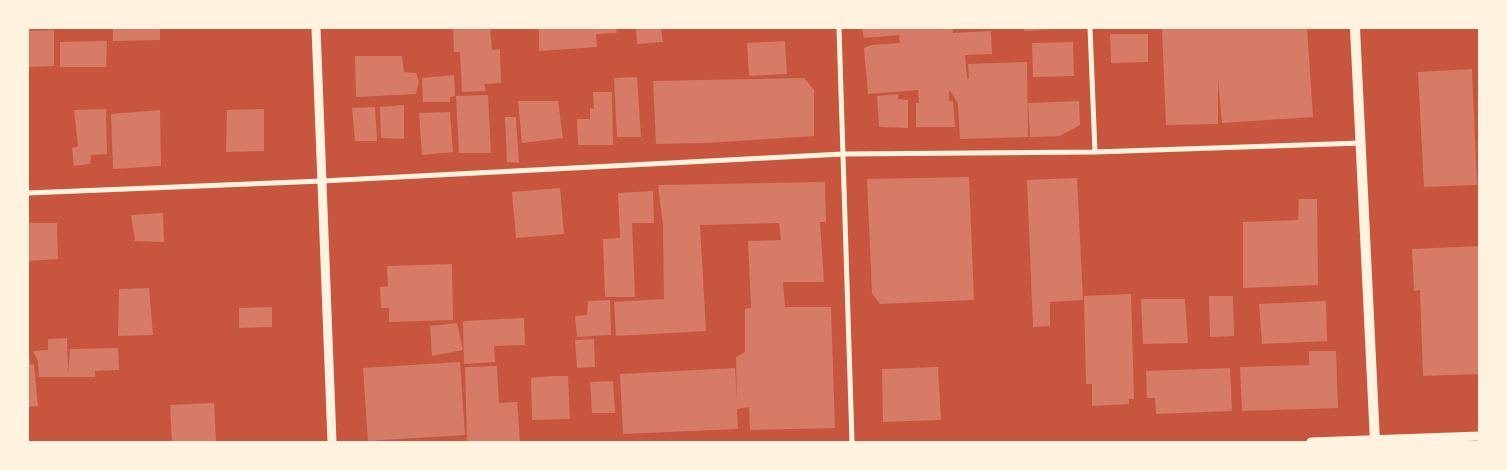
<!DOCTYPE html>
<style>
body{margin:0}
#map{position:relative;width:1507px;height:470px;overflow:hidden;background:#c8553d;font-family:"IBM Plex Sans",sans-serif}
canvas{display:block}
.frame{position:absolute;inset:0;border:29px solid #fff3e0;pointer-events:none}
</style>
<div id="map">
<canvas width="1507" height="470"></canvas>
<div class="frame"></div>
</div>
<script>
const g = document.querySelector('canvas').getContext('2d');
g.lineJoin = 'round';
function paint(path, color) { g.fillStyle = color; g.fill(path, 'evenodd'); }
const toPath = rows => new Path2D(rows.map(r => 'M' + r).join(''));
function trace(path, color, width, dash) { g.strokeStyle = color; g.lineWidth = width; g.lineCap = dash ? 'butt' : 'round'; g.setLineDash(dash || []); g.stroke(path); }
const building = toPath([
 [113,28,160,28,160,40,113,41],
 [453,28,490,28,492,50,500,49,501,83,484,84,486,91,462,92,460,52,454,52],
 [539,28,616,28,617,33,596,34,597,47,539,51],
 [636,28,661,28,663,42,637,44],
 [862,28,953,28,953,33,991,31,992,54,965,55,967,79,969,78,968,64,1027,62,1028,137,960,139,958,104,951,92,949,91,949,101,953,101,955,127,916,127,916,103,919,103,918,90,868,94,864,48,871,45,900,43,899,35,864,38],
 [1024,28,1054,28,1054,29,1024,31],
 [1213,28,1307,28,1313,117,1222,123,1218,80,1218,124,1166,125,1162,29],
 [54,30,54,66,28,67,28,31],
 [1110,34,1148,34,1148,62,1111,63],
 [107,41,106,67,60,67,60,42],
 [785,41,787,74,749,76,747,43],
 [1073,42,1074,76,1033,77,1032,43],
 [355,56,402,56,404,72,416,73,419,82,416,94,356,97],
 [1472,69,1477,185,1424,187,1418,72],
 [454,75,455,96,450,97,450,102,423,102,422,78],
 [637,77,641,137,617,137,614,78],
 [804,78,814,90,814,136,706,143,656,144,653,81],
 [593,92,612,92,613,145,578,145,577,119,590,119,590,108,594,109],
 [898,94,898,99,908,100,908,128,879,127,877,96],
 [488,95,491,153,459,153,456,96],
 [518,101,558,101,563,138,522,143],
 [1079,101,1080,125,1060,136,1030,137,1028,103],
 [404,105,404,139,381,138,380,107],
 [375,107,377,141,355,141,352,108],
 [106,109,107,154,91,155,90,164,74,166,72,148,78,146,74,110],
 [264,109,264,151,226,152,227,110],
 [160,110,161,166,113,169,111,114],
 [450,112,453,152,422,155,419,113],
 [505,117,516,117,519,163,507,162],
 [969,177,974,300,880,304,872,293,867,179],
 [1077,178,1083,300,1050,302,1050,326,1033,327,1027,180],
 [825,182,826,222,820,222,824,282,783,282,785,307,831,307,835,428,750,430,749,407,737,409,738,429,623,434,620,374,735,368,737,400,736,357,745,352,745,309,751,308,748,241,781,240,779,223,700,225,706,331,616,336,614,302,664,299,663,226,658,185],
 [560,188,564,234,516,238,512,192],
 [653,191,654,223,632,223,635,297,605,297,603,239,620,238,618,193],
 [1299,199,1317,199,1318,285,1243,288,1243,222,1298,220],
 [163,213,164,242,135,241,131,215],
 [28,223,57,223,58,259,28,261],
 [1480,246,1480,374,1423,376,1420,290,1414,291,1412,249],
 [452,264,453,320,389,322,389,308,381,308,380,287,388,286,387,266],
 [149,288,153,335,118,336,119,289],
 [1131,294,1134,399,1129,399,1129,404,1092,406,1092,384,1086,384,1084,296],
 [1209,296,1233,296,1234,336,1210,337],
 [1141,299,1185,299,1188,343,1143,344],
 [610,300,611,335,577,337,575,316,587,315,588,301],
 [1326,301,1327,341,1262,344,1259,304],
 [272,307,272,327,239,328,239,308],
 [524,318,525,345,494,346,495,362,464,364,463,321],
 [457,323,463,350,432,356,430,326],
 [67,338,68,373,70,349,118,348,119,370,95,371,95,377,39,377,38,361,33,351,48,350,48,339],
 [594,339,595,367,577,368,575,340],
 [28,351,29,351,30,365,34,364,38,406,28,407],
 [1309,351,1336,351,1338,408,1242,411,1240,367,1309,365],
 [460,362,465,435,368,441,363,368],
 [497,366,499,403,517,402,520,442,467,442,465,367],
 [938,367,941,420,883,422,882,369],
 [1230,368,1232,411,1156,414,1155,398,1147,398,1146,371],
 [550,376,568,376,570,419,532,420,531,378],
 [613,381,615,413,592,413,590,382],
 [214,403,216,442,172,442,170,405]
]);
const minor = toPath([
 [839,28,852,442],
 [1090,28,1095,152],
 [28,193,322,181,843,154,1095,152,1361,143]
]);
const tertiary = toPath([
 [316,28,332,442],
 [1311,442,1480,436]
]);
const secondary = toPath([
 [1355,28,1375,442]
]);
paint(building, '#d67c66');
trace(minor, '#fff3e0', 5);
trace(tertiary, '#fff3e0', 9);
trace(secondary, '#fff3e0', 10);
</script>
